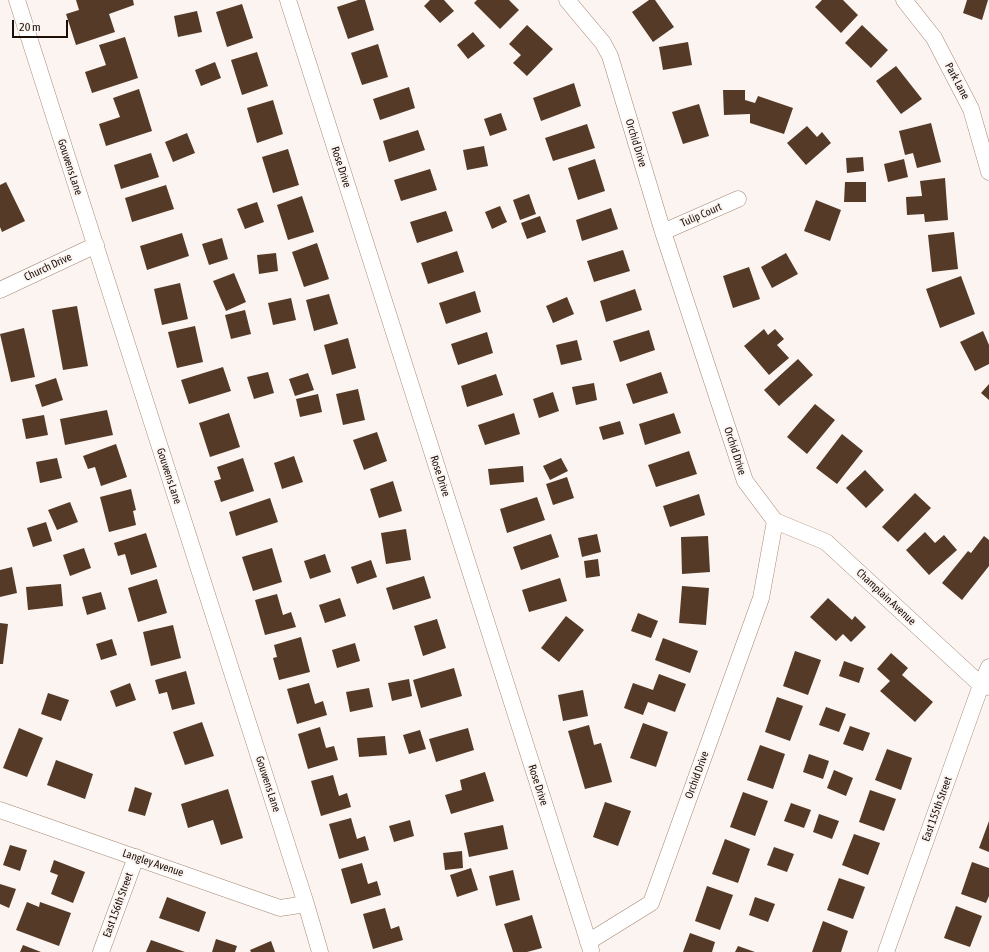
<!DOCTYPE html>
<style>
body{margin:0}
#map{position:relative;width:989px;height:952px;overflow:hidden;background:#fbf4f0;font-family:"Asap Condensed",sans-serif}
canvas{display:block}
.scale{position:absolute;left:12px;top:20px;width:56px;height:18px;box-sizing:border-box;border:2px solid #1b0f08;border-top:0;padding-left:5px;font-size:12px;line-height:14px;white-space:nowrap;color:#1b0f08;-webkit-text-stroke:3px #fbf4f0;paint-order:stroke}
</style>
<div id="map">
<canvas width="989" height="952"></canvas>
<div class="scale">20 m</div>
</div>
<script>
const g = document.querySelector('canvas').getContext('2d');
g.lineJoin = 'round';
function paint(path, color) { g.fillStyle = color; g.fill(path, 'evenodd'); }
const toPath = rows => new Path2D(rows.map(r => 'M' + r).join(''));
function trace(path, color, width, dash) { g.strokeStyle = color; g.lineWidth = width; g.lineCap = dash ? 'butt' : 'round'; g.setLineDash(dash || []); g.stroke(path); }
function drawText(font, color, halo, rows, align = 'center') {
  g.font = font + ' "Asap Condensed",sans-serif'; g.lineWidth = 4; g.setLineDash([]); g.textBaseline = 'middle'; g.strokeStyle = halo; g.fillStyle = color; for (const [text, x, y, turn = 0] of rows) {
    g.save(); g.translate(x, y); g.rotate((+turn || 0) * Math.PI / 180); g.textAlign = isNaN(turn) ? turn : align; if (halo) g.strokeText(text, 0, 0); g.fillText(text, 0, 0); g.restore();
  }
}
const building = toPath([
 [76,0,133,0,134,5,109,14,115,32,76,45,66,14,79,10],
 [358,0,365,0,374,30,348,39,337,7],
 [430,0,444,0,454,11,440,23,424,6],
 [477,0,509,0,519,10,500,29,474,3],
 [649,0,655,0,674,27,653,42,632,12],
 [822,0,843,0,858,15,841,33,815,7],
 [967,0,988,0,982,20,963,13],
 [242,4,253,38,227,47,216,12],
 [197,11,202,32,178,37,174,16],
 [527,25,553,49,527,76,513,63,521,55,509,44],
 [862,25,888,50,871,68,845,43],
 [473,32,485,46,468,59,457,45],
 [125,37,138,78,92,93,85,72,106,65,99,45],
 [688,42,692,65,663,70,659,47],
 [378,44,388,77,362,85,351,53],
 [257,52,268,86,242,95,231,60],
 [215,62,221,78,201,86,195,70],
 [896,66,922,99,901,114,876,81],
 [574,83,581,106,541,121,533,98],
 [409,87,415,108,380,120,373,99],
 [139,89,152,131,106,146,99,124,120,117,113,98],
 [723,90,745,90,745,100,755,103,758,96,793,108,784,134,750,123,750,114,724,115],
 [273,100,283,134,257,143,247,108],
 [699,104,709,136,683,144,672,112],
 [501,113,507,130,490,136,484,119],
 [931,123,941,162,917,168,913,153,905,155,899,131],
 [587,124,595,148,553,161,545,138],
 [807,126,817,137,822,132,831,143,806,165,787,143],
 [418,130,425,150,389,162,383,141],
 [187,133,195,153,173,162,165,142],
 [484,146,488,166,467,170,463,150],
 [288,149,299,185,273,193,262,157],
 [151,153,159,177,121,189,114,165],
 [863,157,864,171,847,173,846,158],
 [595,159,605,191,578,200,568,168],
 [904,159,908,177,888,182,884,164],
 [430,169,437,190,401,201,394,180],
 [945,178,948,220,925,222,924,214,907,215,906,197,922,196,920,181],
 [6,182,25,221,2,232,0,227,0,185],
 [845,182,866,182,866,202,844,202],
 [166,185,174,209,132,222,125,198],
 [529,194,536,214,520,220,513,200],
 [302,196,314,232,288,240,277,205],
 [816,200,841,210,830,241,804,231],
 [257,202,264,222,245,229,237,209],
 [500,206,507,222,492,229,485,212],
 [611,208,618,229,582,241,576,220],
 [446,211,453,231,417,243,410,222],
 [540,216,546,232,527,239,521,223],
 [954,232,958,269,932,272,928,235],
 [182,233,189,256,147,270,140,246],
 [222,238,228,259,209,265,202,244],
 [317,243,329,279,304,287,292,252],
 [623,250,630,271,594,282,587,261],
 [457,251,464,272,428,284,421,263],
 [276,253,278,271,259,274,257,255],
 [786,253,798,274,772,288,761,267],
 [749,267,760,299,733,308,723,276],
 [234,273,246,302,226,311,213,281],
 [961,276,975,314,940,328,926,289],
 [180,283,188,319,162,325,154,289],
 [635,289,642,310,606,322,600,301],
 [475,291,481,312,446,324,439,303],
 [329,294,338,324,314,331,306,300],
 [567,297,574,314,553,323,546,306],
 [291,298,296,320,273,325,268,303],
 [77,306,88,366,63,370,52,310],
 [245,310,251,334,231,339,225,315],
 [195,326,203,362,177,368,168,332],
 [24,328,35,377,11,382,0,334],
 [764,329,768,335,775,329,784,339,777,345,789,358,769,375,744,346],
 [649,330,655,350,620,362,613,341],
 [983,331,989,345,989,364,975,371,960,342],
 [487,332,493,353,458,365,451,344],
 [348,338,356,368,332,375,324,345],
 [577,340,582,360,561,365,556,345],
 [798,359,813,375,779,406,764,390],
 [223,367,231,391,189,404,181,380],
 [268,372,274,393,254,399,247,377],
 [661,372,668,393,633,404,626,384],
 [308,373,314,390,295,396,289,379],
 [496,374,503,395,467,407,461,386],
 [56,378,63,400,42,407,35,385],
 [594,383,597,400,576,405,572,387],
 [989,384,989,400,981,393],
 [358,389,365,420,343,425,336,394],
 [553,392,559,411,539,418,533,399],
 [318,394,322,412,300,417,296,399],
 [815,404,835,420,807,454,787,437],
 [107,410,113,435,65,445,60,419],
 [229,413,240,447,210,457,199,423],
 [514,413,520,434,485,445,478,425],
 [674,413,681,433,645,445,639,424],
 [44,415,48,435,26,439,22,419],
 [620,421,624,434,603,440,599,427],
 [377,432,387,461,364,470,353,440],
 [842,434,863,451,837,484,816,468],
 [116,444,127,477,101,486,95,467,88,469,83,456],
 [689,451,697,474,656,487,648,465],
 [294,456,303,482,282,489,274,463],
 [57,458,62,478,40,483,36,462],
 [243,458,254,491,221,502,214,481,221,479,217,467],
 [561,458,568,471,550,480,543,466],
 [523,466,524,482,490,485,488,469],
 [865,470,884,490,866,508,846,488],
 [567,477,574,498,553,505,546,484],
 [393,481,402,511,379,518,370,489],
 [131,489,136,510,133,511,136,525,109,532,100,497],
 [915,493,931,508,898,542,882,527],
 [699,494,705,515,670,527,663,506],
 [537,497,545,520,507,533,500,509],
 [270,498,278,522,236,536,229,512],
 [70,502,78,522,57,530,48,510],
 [46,522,52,541,33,547,27,528],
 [406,529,411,560,386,564,381,533],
 [925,532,935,543,944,535,957,550,929,575,906,550],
 [146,533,157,567,131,575,125,554,118,556,114,543],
 [551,534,559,557,521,570,513,547],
 [597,534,601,552,582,557,578,538],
 [708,536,710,572,682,574,681,537],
 [984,536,989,540,989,566,962,600,942,583,968,551,971,553],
 [84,548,91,568,70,576,63,555],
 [272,548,282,582,253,591,242,557],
 [325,554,331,572,310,579,304,561],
 [598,559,600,576,586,578,584,561],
 [371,560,377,577,357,584,351,567],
 [12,567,17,593,0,597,0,570],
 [424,576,431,598,393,610,386,588],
 [560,578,567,601,529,612,522,590],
 [157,579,167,613,138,622,128,588],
 [61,584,63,606,28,610,26,587],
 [682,586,709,588,706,625,679,623],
 [101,592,106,609,87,615,82,597],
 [277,594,283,615,291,612,296,627,265,635,255,600],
 [340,598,346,616,325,623,319,605],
 [828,598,852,620,855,616,866,627,851,642,843,634,836,641,810,617],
 [638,613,658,621,651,638,631,631],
 [566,616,584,630,559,662,541,648],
 [437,619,446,648,423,656,414,626],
 [0,623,8,624,3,664,0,664],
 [173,625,181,658,151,666,143,632],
 [301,637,310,672,279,680,273,658,277,657,274,645],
 [663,638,698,651,690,673,655,660],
 [112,639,117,655,101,660,96,644],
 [355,643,360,661,337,668,332,650],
 [795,651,821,660,808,695,783,686],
 [891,653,908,668,902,675,933,702,915,722,880,691,890,681,877,669],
 [844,661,864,668,859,683,839,676],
 [454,668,462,696,421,708,413,680],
 [186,671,195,704,172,710,167,692,159,694,155,680],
 [659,674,686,684,675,712,648,702,643,715,624,708,633,683,653,690],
 [409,679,412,696,392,701,388,683],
 [130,683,136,700,116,707,110,691],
 [309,683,315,704,323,701,327,715,297,724,287,689],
 [369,688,373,707,350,712,346,692],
 [583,690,588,716,563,721,558,695],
 [48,693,69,700,61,721,41,714],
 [777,697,803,706,790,741,765,732],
 [826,707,846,714,839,732,819,725],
 [202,722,214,756,185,765,173,732],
 [643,723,668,732,656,767,630,758],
 [589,725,594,745,601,743,612,782,585,789,568,731],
 [850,726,870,733,863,751,843,744],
 [320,727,326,748,334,746,338,760,308,769,298,734],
 [19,728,43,738,27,777,3,768],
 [468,728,474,750,436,762,429,739],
 [420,730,426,749,409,754,403,735],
 [385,736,387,755,359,757,357,738],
 [760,745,785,754,773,789,747,780],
 [887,749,912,758,901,790,875,780],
 [809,754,829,761,823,779,803,772],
 [56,760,93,774,85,799,47,785],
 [834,770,853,778,846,796,827,788],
 [485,772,494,801,451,814,445,795,462,790,460,780],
 [333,775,339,796,347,793,351,807,321,816,311,781],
 [135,787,152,793,145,816,128,811],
 [228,789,243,838,221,845,213,820,188,828,181,804],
 [870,790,896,799,884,831,859,822],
 [743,792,768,801,755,836,730,827],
 [605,802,631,811,618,846,593,837],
 [791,803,811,810,804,828,784,821],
 [819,814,839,821,832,839,813,832],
 [351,818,357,839,365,836,369,850,339,859,329,824],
 [410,820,414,836,394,842,389,826],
 [989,821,989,852,979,848],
 [503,825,508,849,469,857,464,833],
 [854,834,880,843,868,875,842,865],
 [725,839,750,849,738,883,712,874],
 [10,845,27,850,20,871,3,865],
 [774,847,794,854,787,872,767,865],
 [462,851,463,868,445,870,443,853],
 [54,860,85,872,73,903,51,894,58,875,50,872],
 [972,862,989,868,989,896,986,903,961,894],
 [362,863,368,884,377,881,381,895,351,904,341,869],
 [471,868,478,890,457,897,450,875],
 [513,870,520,900,496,906,489,876],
 [839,878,865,887,853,919,827,910],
 [0,884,16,889,9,908,0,904],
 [707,886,733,895,720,930,695,921],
 [167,897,206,912,199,932,159,918],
 [755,897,775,904,768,922,749,915],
 [27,902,39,907,40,902,71,913,59,946,16,930],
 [956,906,982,916,970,947,944,938],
 [385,908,391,929,399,926,403,940,373,949,363,914],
 [532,915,542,948,527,952,513,952,504,924],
 [823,921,848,931,841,952,812,952],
 [690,933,715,942,712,952,683,952],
 [216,939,237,946,235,952,212,952],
 [151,940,185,952,146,952],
 [271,941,275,952,251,952,250,950],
 [23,945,41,952,20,952],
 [738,946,755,952,735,952]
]);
const street = toPath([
 [17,0,306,904,320,952],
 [288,0,591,950],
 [567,0,603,43,610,56,663,232,745,481,775,521,761,598,651,903,588,942],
 [904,0,934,38,971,109,989,172],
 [663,232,738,199],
 [0,290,96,245],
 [775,521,826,542,981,685,989,687],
 [0,810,280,908,306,904],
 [101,952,136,857],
 [886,952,981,685,989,667]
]);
const streetNames = [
 ["Park Lane",957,81,62],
 ["Orchid Drive",636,143,73],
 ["Gouwens Lane",70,167,72],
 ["Rose Drive",341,167,72],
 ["Tulip Court",701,215,-24],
 ["Church Drive",48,267,-25],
 ["Orchid Drive",735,451,72],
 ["Gouwens Lane",169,476,72],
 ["Rose Drive",440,476,72],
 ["Champlain Avenue",886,597,43],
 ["Orchid Drive",697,775,-70],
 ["Gouwens Lane",268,784,72],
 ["Rose Drive",538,785,72],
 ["East 155th Street",937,809,-70],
 ["Langley Avenue",153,863,19],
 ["East 156th Street",118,905,-70]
];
paint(building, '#553a27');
trace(street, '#a58671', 17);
trace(street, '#fff', 16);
drawText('11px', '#1b0f08', '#fbf4f0', streetNames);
</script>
